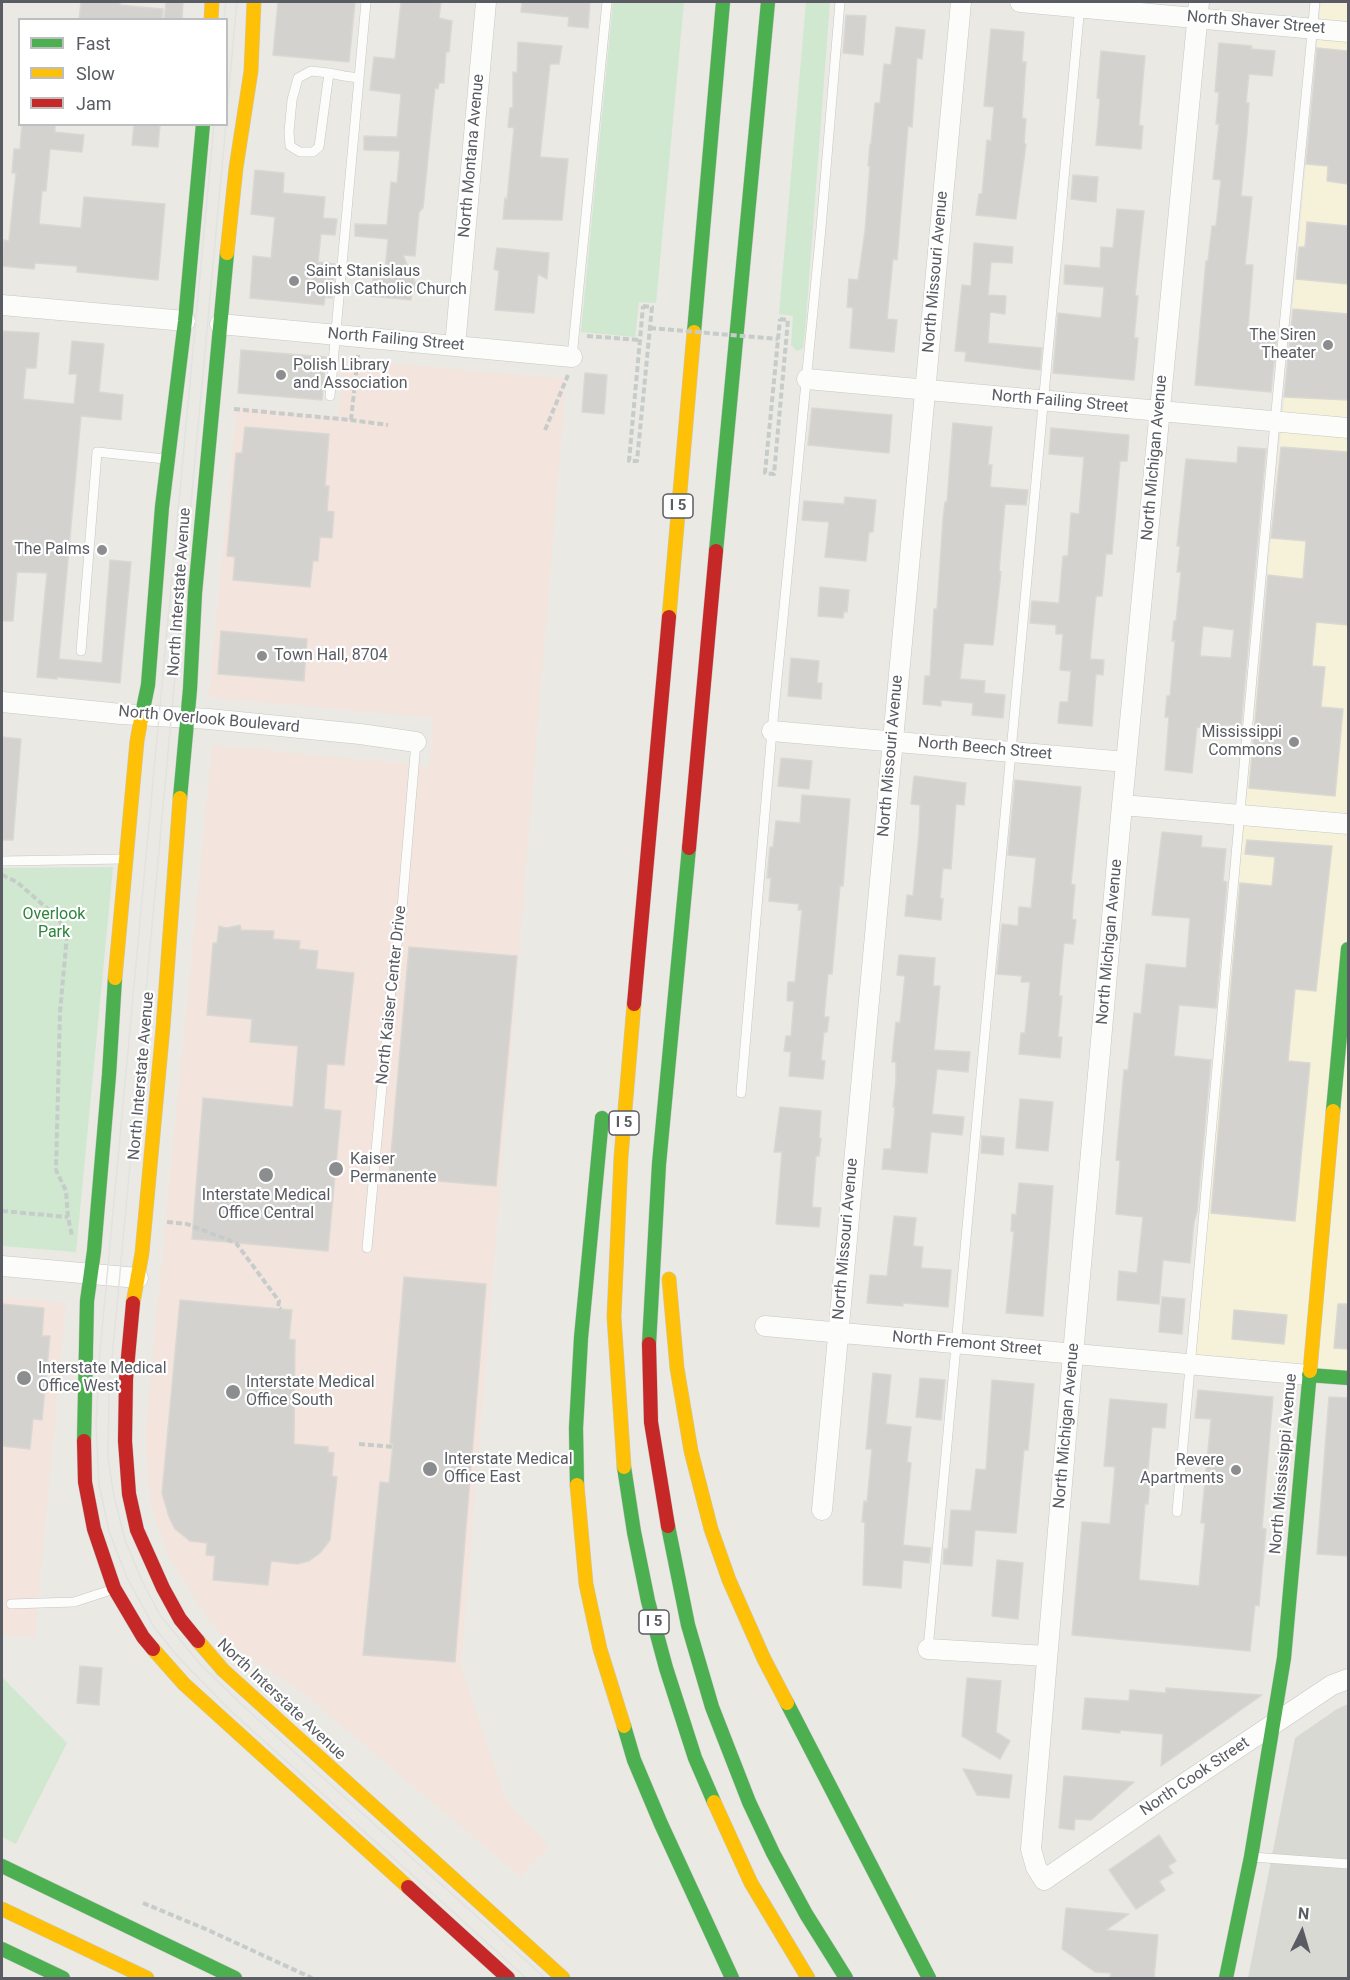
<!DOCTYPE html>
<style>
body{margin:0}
#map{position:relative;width:1350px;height:1980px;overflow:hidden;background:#eae9e3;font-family:Roboto,sans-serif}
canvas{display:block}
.frame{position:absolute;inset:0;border:3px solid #595c62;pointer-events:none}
.legend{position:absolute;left:18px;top:18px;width:210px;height:108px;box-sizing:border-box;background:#fff;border:2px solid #bdbec0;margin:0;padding:8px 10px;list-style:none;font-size:18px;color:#595c62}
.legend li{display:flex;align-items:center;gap:12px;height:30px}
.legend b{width:30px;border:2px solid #bdbec0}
.north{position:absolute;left:1272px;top:1902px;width:60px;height:60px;-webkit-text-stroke:4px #fff;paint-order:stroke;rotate:5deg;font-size:16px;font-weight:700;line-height:24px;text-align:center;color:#595c62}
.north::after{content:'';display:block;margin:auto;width:21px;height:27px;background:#595c62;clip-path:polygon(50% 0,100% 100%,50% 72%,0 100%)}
</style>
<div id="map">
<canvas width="1350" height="1980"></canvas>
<div class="frame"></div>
<ul class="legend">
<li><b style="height:8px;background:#4caf50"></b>Fast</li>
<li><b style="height:8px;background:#ffc107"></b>Slow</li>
<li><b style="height:8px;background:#c62828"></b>Jam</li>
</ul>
<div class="north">N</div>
</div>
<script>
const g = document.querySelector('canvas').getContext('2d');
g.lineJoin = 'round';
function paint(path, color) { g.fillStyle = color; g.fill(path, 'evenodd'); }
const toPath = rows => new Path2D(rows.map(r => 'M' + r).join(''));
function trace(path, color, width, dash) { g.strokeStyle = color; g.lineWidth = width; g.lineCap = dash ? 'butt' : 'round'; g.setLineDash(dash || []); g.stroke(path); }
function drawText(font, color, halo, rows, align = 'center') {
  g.font = font + ' Roboto,sans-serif'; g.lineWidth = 4.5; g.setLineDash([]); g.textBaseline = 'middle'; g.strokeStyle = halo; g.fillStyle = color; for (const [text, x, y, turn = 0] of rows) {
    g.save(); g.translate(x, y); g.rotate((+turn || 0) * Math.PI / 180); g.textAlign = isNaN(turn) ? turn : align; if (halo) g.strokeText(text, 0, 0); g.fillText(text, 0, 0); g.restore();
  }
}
const commercial = toPath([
 [1321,2,1348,2,1348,1373,1194,1360]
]);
const industrial = toPath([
 [1348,1704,1348,1978,1248,1978,1295,1738,1337,1709]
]);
const medical = toPath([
 [343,359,566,379,461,1665,506,1801,549,1846,521,1877,304,1694,228,1642,206,1616,170,1558,152,1510,146,1458,146,1424,212,745,429,766,433,718,209,697,237,407,338,417],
 [2,1297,66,1303,35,1638,2,1635]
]);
const green = toPath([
 [613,2,684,2,656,303,639,302,635,337,581,332],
 [806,2,830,2,805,332,803,348,797,351,791,345,793,316,779,314],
 [113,867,76,1252,2,1246,2,868],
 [2,1677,67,1743,16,1844,2,1837]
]);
const building = toPath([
 [81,2,120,2,120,5,163,9,162,20,79,20,81,2],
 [166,2,183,2,182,20,164,20,166,2],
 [278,2,355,2,349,62,273,55,278,2],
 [401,2,441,2,439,18,452,21,449,52,446,52,444,83,439,83,438,89,435,88,423,208,419,212,415,256,403,255,419,291,412,291,411,300,371,296,374,270,385,272,388,239,355,236,355,224,387,225,391,182,397,183,400,151,364,150,364,136,397,137,401,94,370,90,374,57,395,59,401,2],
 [522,2,590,2,588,28,568,26,569,17,521,12,522,2],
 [846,15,866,16,863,55,843,53,846,15],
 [896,27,925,30,922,59,917,58,912,127,908,126,897,260,893,259,887,319,897,320,894,352,850,348,853,308,847,307,849,279,858,280,865,231,870,166,868,166,870,144,871,144,875,103,880,103,884,64,891,65,896,27],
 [991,29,1024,32,1022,62,1026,62,1022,118,1026,119,1024,144,1026,144,1016,219,976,215,979,194,982,194,987,140,991,141,994,107,984,106,991,29],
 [518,42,562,46,559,64,550,64,540,157,568,159,562,220,503,219,505,198,507,200,514,128,508,127,510,108,513,108,513,72,517,73,518,42],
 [1219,43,1252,46,1251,49,1275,51,1272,76,1249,74,1246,103,1249,103,1247,133,1241,196,1252,197,1245,265,1253,265,1248,329,1277,332,1271,392,1195,385,1206,261,1208,261,1212,226,1216,226,1221,180,1213,179,1219,124,1216,124,1219,92,1215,92,1219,43],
 [1317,48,1348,51,1348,184,1327,181,1328,166,1306,164,1317,48],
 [1101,51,1145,56,1139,125,1143,126,1141,149,1096,145,1100,99,1097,98,1101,51],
 [22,124,55,124,55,132,84,135,82,152,50,149,46,191,42,191,39,224,81,228,84,197,165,204,158,280,77,272,77,266,35,263,34,269,2,266,4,240,9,241,16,173,12,173,14,149,20,149,22,124],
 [134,124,160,124,158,147,132,145,134,124],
 [255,170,284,173,283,193,325,197,323,218,337,219,335,235,321,234,318,262,335,264,332,298,325,297,324,305,250,298,253,256,271,258,275,217,251,214,255,170],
 [1073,175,1098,177,1096,202,1071,199,1073,175],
 [1117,209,1144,211,1135,296,1138,296,1134,338,1138,338,1134,380,1053,373,1058,313,1101,318,1104,287,1064,284,1065,265,1100,268,1101,247,1113,248,1117,209],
 [1307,222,1348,226,1348,284,1296,279,1299,247,1305,247,1307,222],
 [974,243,1013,247,1012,263,991,262,988,295,1006,296,1005,314,990,312,988,343,1042,348,1040,370,965,361,966,352,955,351,962,285,971,286,974,243],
 [497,248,549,253,547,279,538,274,534,313,495,310,499,271,494,269,497,248],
 [1293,309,1348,314,1348,400,1284,397,1293,309],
 [2,331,39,333,36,368,26,368,23,399,74,404,77,374,69,374,72,341,104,344,99,392,123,395,121,420,81,416,59,659,102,663,110,560,131,562,120,683,57,677,57,679,37,677,47,573,17,572,13,621,2,621,2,331],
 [241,350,326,357,322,400,238,393,241,350],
 [585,373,607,375,604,414,582,412,585,373],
 [812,408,892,415,889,453,808,445,812,408],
 [953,423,992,427,988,465,992,465,990,487,1028,490,1026,505,1005,504,999,571,1001,572,993,645,964,643,960,679,985,681,984,693,1005,695,1003,718,972,715,973,703,941,700,941,706,923,704,925,676,930,676,934,609,937,609,943,519,945,502,947,502,953,423],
 [245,427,329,434,325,486,329,486,327,511,334,512,332,538,320,537,318,561,313,561,310,587,233,580,235,557,227,556,236,453,242,453,245,427],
 [1051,428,1129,435,1127,461,1120,461,1112,554,1106,554,1102,596,1096,596,1090,659,1104,660,1103,675,1096,674,1092,726,1058,723,1060,702,1068,702,1071,671,1060,670,1063,634,1056,634,1056,625,1030,623,1032,601,1059,603,1063,556,1068,556,1071,513,1079,514,1084,457,1049,454,1051,428],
 [1238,447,1266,449,1241,726,1225,725,1225,730,1197,727,1192,773,1165,770,1169,717,1165,717,1167,696,1170,696,1175,641,1172,641,1174,621,1176,621,1181,572,1177,572,1180,546,1177,546,1186,459,1237,463,1238,447],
 [1203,626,1234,630,1231,658,1200,656,1203,626],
 [1281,447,1348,452,1348,625,1316,622,1312,666,1325,667,1321,707,1343,709,1335,796,1249,788,1268,575,1303,579,1306,541,1271,538,1281,447],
 [845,497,876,500,873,532,869,532,866,561,825,557,829,522,802,520,804,501,844,504,845,497],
 [820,587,849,590,847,612,844,611,843,618,818,616,820,587],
 [221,631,307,639,304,681,218,674,221,631],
 [791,658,819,661,817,683,822,683,821,699,788,696,791,658],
 [2,737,21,739,13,840,2,840,2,737],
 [781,758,812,761,809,789,778,786,781,758],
 [914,776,966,783,964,805,956,804,951,869,943,868,940,898,943,899,941,920,905,916,907,895,913,896,919,833,920,805,911,804,914,776],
 [1015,780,1081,787,1071,884,1075,885,1072,919,1076,920,1073,944,1064,943,1059,996,1062,996,1058,1037,1062,1037,1060,1058,1019,1054,1021,1033,1025,1033,1030,982,1021,982,1022,976,997,974,1002,924,1018,926,1019,907,1031,908,1036,858,1008,855,1015,780],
 [802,795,850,799,843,886,840,886,832,974,828,974,824,1017,829,1017,827,1032,824,1032,821,1060,825,1061,823,1079,789,1076,791,1052,784,1051,786,1036,791,1036,794,1001,787,1001,788,982,795,982,802,910,798,910,799,904,769,901,771,878,767,878,770,847,773,847,776,821,800,823,802,795],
 [1162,832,1202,836,1201,847,1226,849,1223,881,1227,882,1216,1008,1179,1005,1174,1056,1211,1060,1197,1212,1194,1222,1190,1263,1163,1260,1159,1304,1117,1300,1119,1271,1137,1273,1143,1217,1116,1214,1120,1161,1116,1160,1124,1070,1128,1070,1134,1013,1141,1014,1146,964,1186,968,1190,918,1152,915,1162,832],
 [1247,840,1332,846,1316,991,1295,989,1288,1061,1310,1063,1295,1221,1211,1213,1240,883,1272,886,1275,857,1245,854,1247,840],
 [240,925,241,930,274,931,273,939,300,941,299,949,318,951,316,969,354,973,344,1065,327,1064,324,1109,341,1111,328,1251,192,1239,203,1098,293,1107,298,1046,250,1042,252,1019,207,1015,213,943,217,943,219,926,226,928,240,925],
 [409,947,517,956,496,1186,389,1177,409,947],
 [899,955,935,958,933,986,940,986,934,1050,970,1052,968,1072,937,1069,932,1114,964,1117,962,1135,931,1132,927,1173,882,1169,884,1149,891,1149,895,1107,893,1107,896,1080,896,1062,892,1062,894,1040,896,1022,900,1023,905,976,897,975,899,955],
 [1020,1099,1053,1102,1048,1151,1016,1148,1020,1099],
 [780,1107,821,1111,819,1138,821,1138,819,1156,816,1156,812,1207,821,1208,819,1227,776,1224,782,1152,774,1152,780,1107],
 [982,1136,1004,1138,1003,1155,981,1153,982,1136],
 [1019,1183,1053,1186,1043,1316,1006,1313,1014,1232,1011,1231,1012,1214,1016,1215,1019,1183],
 [894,1216,916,1218,913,1246,923,1247,921,1268,951,1270,948,1307,903,1303,903,1306,867,1303,870,1275,887,1276,894,1216],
 [404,1277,486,1284,455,1662,363,1655,380,1482,389,1483,393,1444,390,1443,404,1277],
 [1162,1297,1185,1299,1182,1334,1159,1332,1162,1297],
 [180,1300,292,1310,289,1339,295,1340,294,1444,328,1447,328,1452,334,1453,332,1476,337,1477,330,1540,320,1553,309,1561,297,1564,271,1561,268,1585,213,1580,215,1556,206,1555,207,1543,190,1541,175,1529,169,1517,162,1493,180,1300],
 [2,1304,44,1308,42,1336,50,1336,42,1420,33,1419,30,1449,2,1446,2,1304],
 [1338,1304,1348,1304,1348,1349,1334,1348,1338,1304],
 [1234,1310,1287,1315,1284,1344,1232,1339,1234,1310],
 [873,1373,891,1375,886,1424,911,1427,907,1462,911,1463,903,1545,931,1548,929,1563,903,1560,901,1588,863,1585,865,1522,862,1522,864,1501,867,1502,872,1449,866,1449,873,1373],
 [920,1378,945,1380,941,1420,916,1417,920,1378],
 [992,1380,1034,1384,1028,1450,1024,1450,1016,1533,975,1530,972,1566,943,1564,944,1549,948,1549,951,1510,971,1511,976,1469,986,1470,992,1380],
 [1198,1390,1273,1397,1262,1528,1266,1529,1259,1606,1255,1605,1250,1651,1072,1635,1082,1522,1110,1524,1115,1467,1104,1466,1110,1399,1167,1404,1165,1428,1152,1427,1147,1479,1150,1480,1148,1504,1145,1504,1139,1580,1199,1586,1205,1523,1201,1523,1211,1419,1195,1418,1198,1390],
 [1329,1397,1348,1398,1348,1556,1317,1554,1329,1397],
 [997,1560,1023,1563,1018,1619,992,1616,997,1560],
 [80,1666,102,1668,99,1705,77,1703,80,1666],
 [967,1678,1001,1681,996,1732,1010,1741,1000,1759,962,1736,967,1678],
 [1166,1688,1262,1695,1161,1766,1163,1734,1120,1730,1120,1733,1082,1729,1085,1698,1129,1701,1130,1690,1166,1693,1166,1688],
 [963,1769,1012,1775,1009,1798,977,1795,963,1769],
 [1064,1776,1134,1782,1091,1820,1075,1819,1074,1830,1059,1828,1064,1776],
 [1159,1835,1176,1861,1168,1866,1173,1873,1159,1881,1165,1890,1136,1909,1109,1870,1159,1835],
 [1066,1908,1129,1914,1106,1930,1158,1935,1154,1978,1110,1978,1111,1973,1095,1972,1062,1949,1066,1908]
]);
const path = toPath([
 [643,306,652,307,637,461,629,461,643,306],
 [780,319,788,320,774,474,765,473,780,319],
 [587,336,640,340],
 [234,409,351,420,388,425],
 [351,420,358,355],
 [545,430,568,375],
 [2,875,17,882,58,918,67,935,60,1012,56,1170,66,1191,68,1217,72,1236],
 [2,1211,68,1217],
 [167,1222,187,1224,236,1243,279,1301,278,1307,281,1309],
 [359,1444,395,1447],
 [143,1903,208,1930,312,1978]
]);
const lane = toPath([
 [329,73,319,147,313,152,300,152,290,146,289,132,292,100,298,78,311,71,329,73,344,76,359,78],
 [572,357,607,2],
 [330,396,366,2],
 [81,651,97,452,165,459],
 [2,861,123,859],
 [741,1093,772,731,821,228,840,2],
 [367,1248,394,957,400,932,416,742],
 [1177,1512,1275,422,1315,2],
 [11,1604,74,1602,111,1590],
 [928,1649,1080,5],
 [1252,1857,1348,1864]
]);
const street = toPath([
 [1020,2,1348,32],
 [1199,2,1122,805,1071,1377,1031,1849,1036,1867,1044,1880,1160,1800,1332,1685,1348,1679],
 [2,305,185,321],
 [220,324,572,357],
 [455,346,486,2],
 [807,379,1348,428],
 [2,702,121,714,209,719,360,734,416,742],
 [772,731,1126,762],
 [1122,805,1348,824],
 [2,1266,138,1278],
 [765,1326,1309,1375],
 [822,1510,961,2],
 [928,1649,1047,1656]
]);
const fast = toPath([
 [694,332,723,2],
 [716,551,768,2],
 [141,719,148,685,162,507,185,321,203,124],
 [180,798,190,689,195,593,227,253],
 [1333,1111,1348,949],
 [649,1344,659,1164,689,848],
 [1309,1375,1348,1378],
 [84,1441,87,1301,94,1251,109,1075,115,978],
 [624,1467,634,1532,648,1601,666,1668,695,1758,714,1802],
 [577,1485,576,1428,581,1338,602,1118],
 [668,1526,688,1625,712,1707,749,1802,773,1853,806,1914,846,1978],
 [787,1703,929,1978],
 [624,1726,634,1760,661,1824,732,1978],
 [2,1866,235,1978],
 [2,1949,63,1978],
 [1226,1978,1251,1857,1284,1658,1310,1371]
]);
const slow = toPath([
 [211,20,212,2],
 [227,253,236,168,251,71,254,2],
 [669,617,694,332],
 [115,978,137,741,141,719],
 [669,1279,677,1368,691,1451,711,1529,729,1580,764,1659,787,1703],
 [133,1303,142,1253,163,1027,180,798],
 [1310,1371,1333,1111],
 [624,1467,614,1317,621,1157,634,1004],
 [577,1485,586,1584,600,1649,624,1726],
 [198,1641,223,1670,563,1978],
 [153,1649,184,1684,408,1887],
 [714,1802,751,1883,808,1978],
 [2,1909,147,1978]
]);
const jam = toPath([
 [689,848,716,551],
 [634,1004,669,617],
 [133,1303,126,1379,125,1441,129,1494,137,1530,163,1588,180,1619,198,1641],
 [649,1344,651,1422,668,1526],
 [84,1441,85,1482,94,1529,114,1588,143,1637,153,1649],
 [408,1887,508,1978]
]);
const tram = toPath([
 [224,20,226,2],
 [226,119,237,2],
 [214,124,100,1352,96,1424,99,1484,109,1531,127,1578,154,1627,178,1657,230,1710,526,1978],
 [226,124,109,1392,108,1458,114,1496,125,1540,142,1581,160,1615,200,1664,240,1703,545,1978]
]);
const pathBridge = toPath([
 [650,328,778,339]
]);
const markers = [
 [294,281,6,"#8c8d8f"],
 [1328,345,6,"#8c8d8f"],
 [281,375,6,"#8c8d8f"],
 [102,550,6,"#8c8d8f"],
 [262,656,6,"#8c8d8f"],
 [1294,742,6,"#8c8d8f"],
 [336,1169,8,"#8c8d8f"],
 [266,1175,8,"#8c8d8f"],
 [24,1378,8,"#8c8d8f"],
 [233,1392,8,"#8c8d8f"],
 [430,1469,8,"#8c8d8f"],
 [1236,1470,6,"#8c8d8f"]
];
const shields = [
 [678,506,30],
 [624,1123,30],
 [654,1622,30]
];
const shieldNames = [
 ["I 5",678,506],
 ["I 5",624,1123],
 ["I 5",654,1622]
];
const streetNames = [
 ["North Shaver Street",1256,23,5],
 ["North Montana Avenue",472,156,-85],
 ["North Missouri Avenue",936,272,-85],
 ["North Failing Street",396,340,5],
 ["North Failing Street",1060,402,5],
 ["North Michigan Avenue",1155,458,-85],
 ["North Interstate Avenue",180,592,-86],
 ["North Overlook Boulevard",209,720,5],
 ["North Beech Street",985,749,5],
 ["North Missouri Avenue",891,756,-85],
 ["North Michigan Avenue",1110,942,-85],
 ["North Kaiser Center Drive",392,995,-84],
 ["North Interstate Avenue",142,1076,-85],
 ["North Missouri Avenue",846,1239,-85],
 ["North Fremont Street",967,1344,5],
 ["North Michigan Avenue",1067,1426,-85],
 ["North Mississippi Avenue",1284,1464,-85],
 ["North Interstate Avenue",281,1700,43],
 ["North Cook Street",1195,1777,-34]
];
const poiNames = [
 ["Saint Stanislaus",306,272],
 ["Polish Catholic Church",306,290],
 ["The Siren",1316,336,"right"],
 ["Theater",1316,354,"right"],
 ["Polish Library",293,366],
 ["and Association",293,384],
 ["The Palms",90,550,"right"],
 ["Town Hall, 8704",274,656],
 ["Mississippi",1282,733,"right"],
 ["Commons",1282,751,"right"],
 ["Kaiser",350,1160],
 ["Permanente",350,1178],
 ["Interstate Medical",266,1196,"center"],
 ["Office Central",266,1214,"center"],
 ["Interstate Medical",38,1369],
 ["Office West",38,1387],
 ["Interstate Medical",246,1383],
 ["Office South",246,1401],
 ["Interstate Medical",444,1460],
 ["Office East",444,1478],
 ["Revere",1224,1461,"right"],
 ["Apartments",1224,1479,"right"]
];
const parkNames = [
 ["Overlook",54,915],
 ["Park",54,933]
];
paint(commercial, '#f6f2da');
paint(industrial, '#d9d9d3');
paint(medical, '#f4e4de');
paint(green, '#d0e8cf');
paint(building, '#d3d2ce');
trace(building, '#dad8d2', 1.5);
trace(lane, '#c6c7c5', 10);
trace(street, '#c6c7c5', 21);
trace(fast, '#c7c8c7', 15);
trace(slow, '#c7c8c7', 15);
trace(jam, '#c7c8c7', 15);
trace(path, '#c6ccca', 4, [6, 3]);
trace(lane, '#fcfcfb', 9);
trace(street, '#fcfcfb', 20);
trace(fast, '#4caf50', 14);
trace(slow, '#ffc107', 14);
trace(jam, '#c62828', 14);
trace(tram, '#e2e2e1', 1.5);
trace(pathBridge, '#c6ccca', 4, [6, 3]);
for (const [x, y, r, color] of markers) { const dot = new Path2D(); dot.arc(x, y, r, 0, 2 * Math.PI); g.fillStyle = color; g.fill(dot); trace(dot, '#fff', 2); }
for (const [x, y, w] of shields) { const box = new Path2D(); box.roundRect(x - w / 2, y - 12, w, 24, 4.5); g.fillStyle = '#fff'; g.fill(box); trace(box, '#595c62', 1.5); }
drawText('bold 15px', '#595c62', null, shieldNames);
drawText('16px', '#595c62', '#fff', streetNames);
drawText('16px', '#595c62', '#fff', poiNames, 'left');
drawText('16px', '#2e853b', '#fff', parkNames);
</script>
